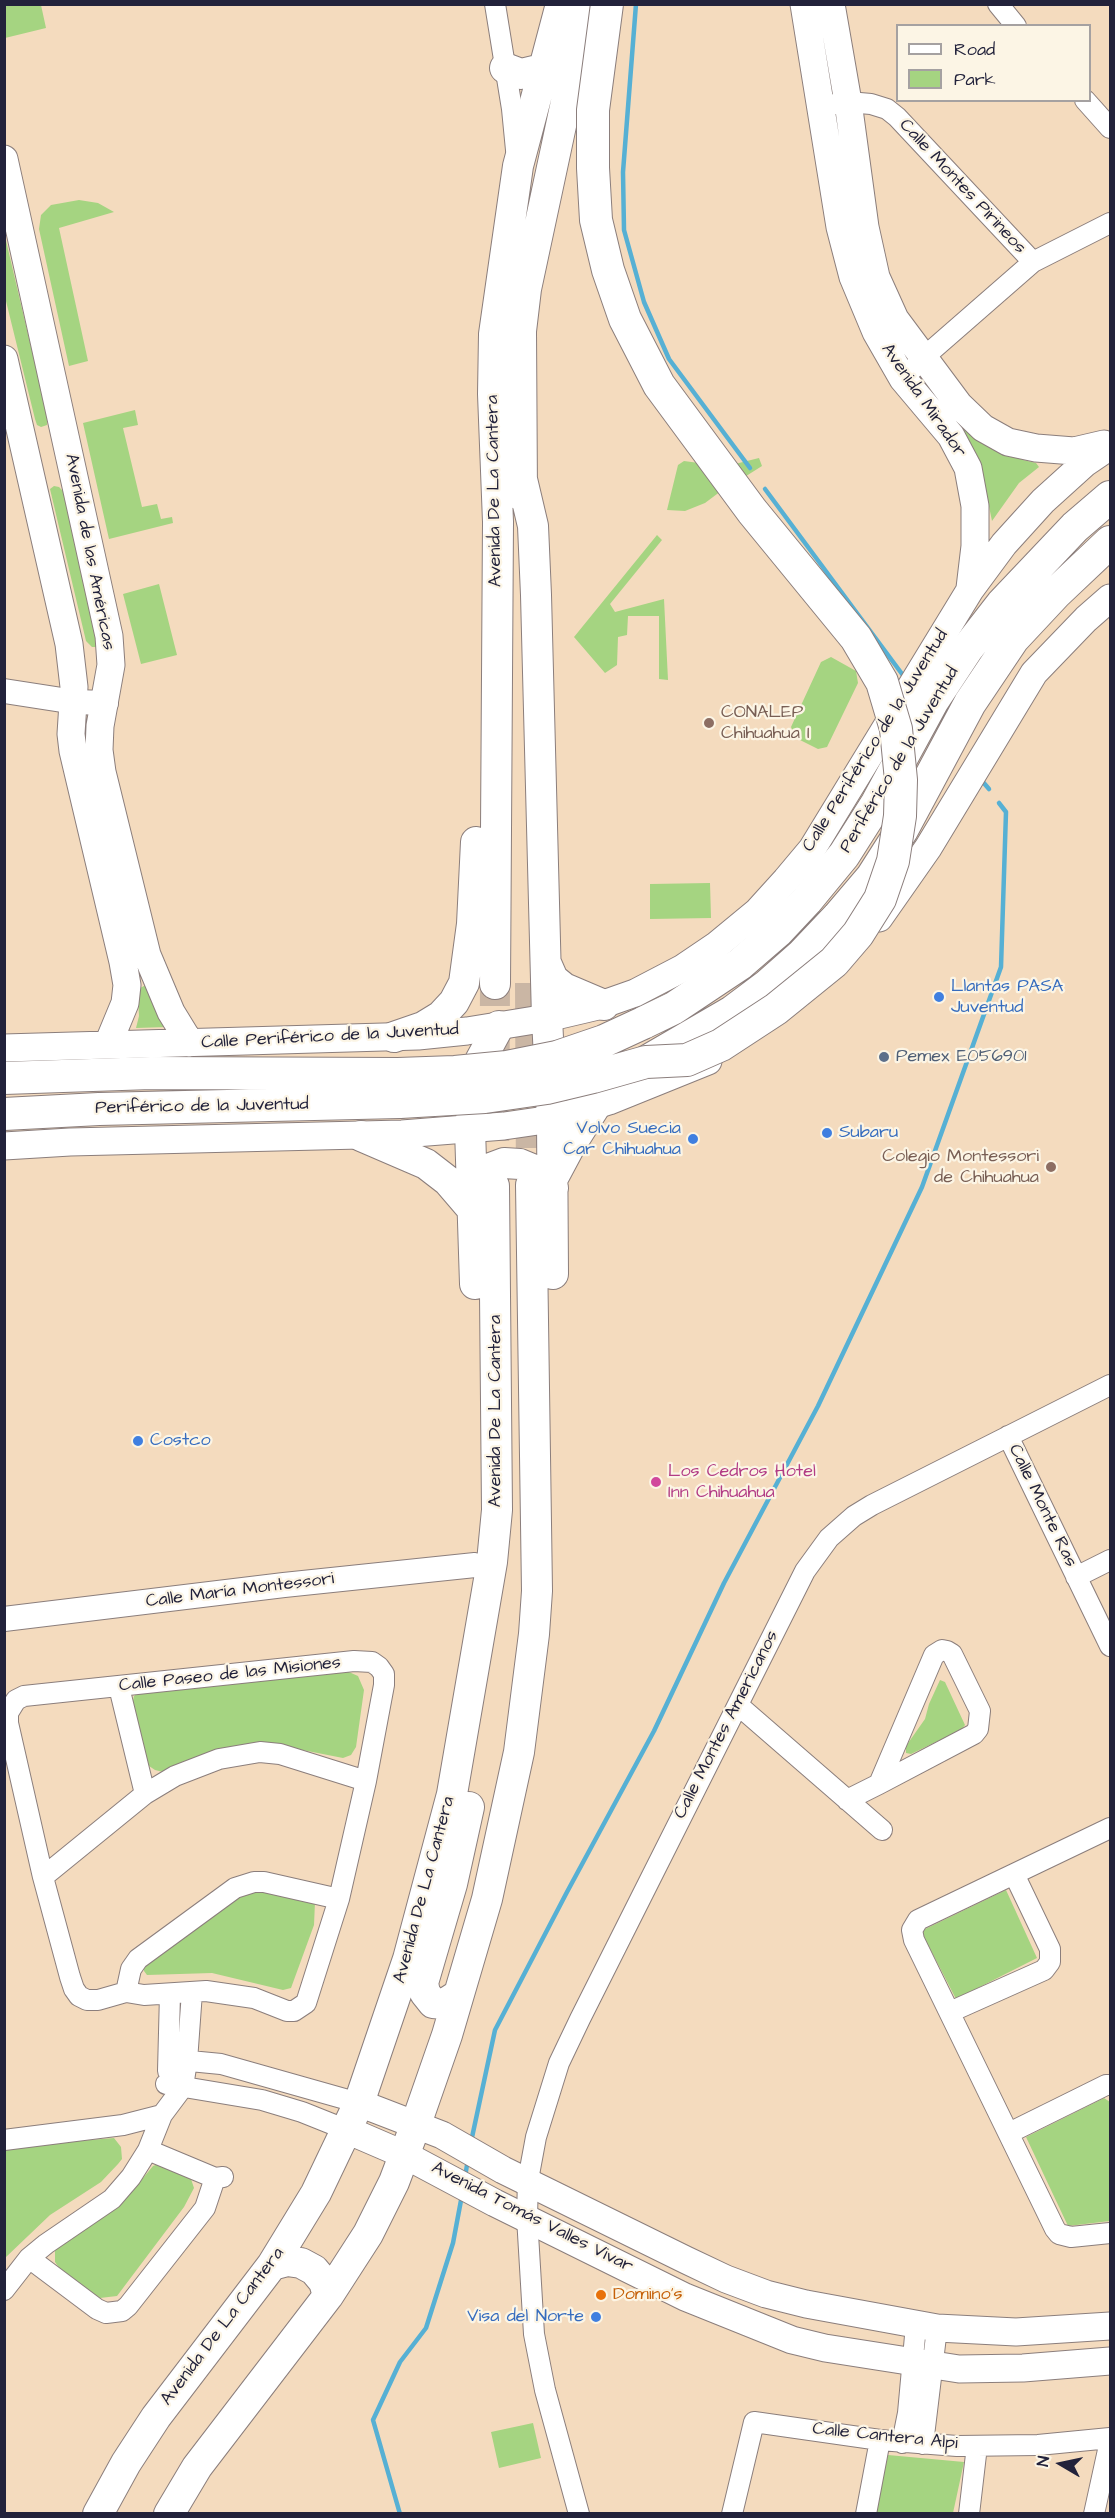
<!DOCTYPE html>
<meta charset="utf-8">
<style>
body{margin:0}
#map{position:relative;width:1115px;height:2518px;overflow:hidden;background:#f4dbbe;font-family:"Architects Daughter",sans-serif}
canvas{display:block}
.frame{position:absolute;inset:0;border:6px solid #22223b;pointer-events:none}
.legend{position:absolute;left:896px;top:24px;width:195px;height:78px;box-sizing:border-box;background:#fcf5e5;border:2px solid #a5a1a1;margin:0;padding:8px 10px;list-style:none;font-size:18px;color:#22223b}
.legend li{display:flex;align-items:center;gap:12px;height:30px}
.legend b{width:30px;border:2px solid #a5a1a1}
.north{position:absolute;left:1031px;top:2434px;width:60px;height:60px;-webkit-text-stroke:4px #fcf5e5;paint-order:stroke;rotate:279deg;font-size:16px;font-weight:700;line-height:24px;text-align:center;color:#22223b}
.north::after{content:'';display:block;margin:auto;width:21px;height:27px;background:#22223b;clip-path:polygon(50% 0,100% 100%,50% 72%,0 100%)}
</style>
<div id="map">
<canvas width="1115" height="2518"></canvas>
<div class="frame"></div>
<ul class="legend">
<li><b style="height:8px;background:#fff"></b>Road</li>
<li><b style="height:16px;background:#a5d481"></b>Park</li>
</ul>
<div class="north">N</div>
</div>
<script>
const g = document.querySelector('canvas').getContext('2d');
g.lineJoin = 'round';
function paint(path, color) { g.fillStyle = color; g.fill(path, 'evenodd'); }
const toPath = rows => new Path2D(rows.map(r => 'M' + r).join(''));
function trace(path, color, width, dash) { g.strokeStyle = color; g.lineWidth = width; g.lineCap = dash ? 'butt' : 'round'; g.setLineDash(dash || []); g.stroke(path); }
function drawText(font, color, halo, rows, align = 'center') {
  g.font = font + ' "Architects Daughter",sans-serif'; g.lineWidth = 4.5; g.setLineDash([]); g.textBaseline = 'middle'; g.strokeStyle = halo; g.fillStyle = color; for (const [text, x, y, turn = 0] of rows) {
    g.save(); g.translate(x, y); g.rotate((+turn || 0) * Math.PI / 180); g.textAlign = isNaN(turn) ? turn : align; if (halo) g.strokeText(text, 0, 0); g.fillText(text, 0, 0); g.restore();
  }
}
const green = toPath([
 [4,5,41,5,46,28,5,38],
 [79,200,98,203,114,212,59,228,88,361,69,366,39,229,41,215,51,205],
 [4,232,47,415,47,425,41,427,37,425,35,419,5,297],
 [928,386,933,386,985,441,1023,460,1036,463,1039,467,1019,483,992,521,985,487,925,391],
 [135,410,138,425,123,428,142,507,157,504,161,519,172,517,173,523,109,539,83,423],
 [759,458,762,466,743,478,735,464],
 [684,461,721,466,729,485,705,503,685,511,667,510,678,465],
 [54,486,59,487,66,494,100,647,92,647,86,641,50,489],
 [657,535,662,540,610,604,615,612,664,599,668,680,659,679,659,616,628,616,627,635,618,637,617,665,605,673,574,637],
 [159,584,177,655,141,664,123,594],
 [831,657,856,671,858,683,827,747,818,749,796,738,791,727,821,662],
 [710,883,711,918,650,919,650,884],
 [144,986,149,986,167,1027,136,1028,139,1016,138,998,140,988],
 [342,1669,358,1676,364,1690,356,1747,351,1755,343,1758,277,1745,243,1745,223,1748,163,1772,155,1770,149,1766,132,1705,134,1696,143,1690],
 [940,1680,945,1682,965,1725,961,1730,911,1754,906,1753,906,1746,925,1719,929,1704],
 [256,1883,315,1902,314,1925,291,1988,283,1990,212,1973,147,1975,144,1971,144,1965],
 [1006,1890,1037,1958,956,1999,921,1931],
 [1104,2098,1110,2102,1110,2221,1068,2226,1026,2137],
 [114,2138,121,2147,122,2159,118,2164,101,2182,50,2215,5,2258,5,2147],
 [158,2164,191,2179,194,2188,184,2207,117,2296,100,2298,62,2272,55,2262,55,2251,58,2244,128,2196,153,2166],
 [533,2423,541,2458,499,2468,491,2432],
 [888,2455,964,2462,953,2513,875,2514]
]);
const stream = toPath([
 [636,4,623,172,624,230,644,302,669,359,750,468],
 [765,489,905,678],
 [983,782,989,789],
 [471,2142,495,2030,567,1892,654,1731,724,1583,818,1406,922,1187,1001,967,1006,812,999,803],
 [465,2177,468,2159],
 [400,2514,373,2420,400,2362,426,2328,453,2243,462,2195]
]);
const primaryTunnel = toPath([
 [530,983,531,1185],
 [494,1186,495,984]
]);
const minor = toPath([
 [495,4,512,109,516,150],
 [998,4,1016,26],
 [1085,100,1110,128],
 [835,104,848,102,871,104,887,109,897,117,1033,262],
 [903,379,923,358,1033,262,1110,223],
 [1008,1436,1110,1646],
 [1076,1577,1110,1560],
 [354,1661,372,1662,379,1667,384,1674,384,1685,366,1781,339,1899,306,2003,294,2011,287,2011,254,1998,206,1991,144,1995,126,1992,98,2000,87,2000,79,1996,74,1989,70,1977,43,1877,8,1723,8,1713,16,1700,24,1696,354,1661],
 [119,1687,145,1794],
 [738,1705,882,1830],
 [847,1800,879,1784,974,1734,978,1729,980,1711,952,1654,947,1651,942,1650,934,1655,879,1784],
 [1110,1828,918,1920,912,1930,914,1940,1055,2229,1059,2234,1071,2237,1110,2233],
 [43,1877,145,1794,175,1776,219,1759,260,1752,280,1754,366,1781],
 [126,1992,131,1969,138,1959,235,1888,254,1882,264,1882,339,1899],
 [950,2012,1044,1970,1050,1962,1050,1949,1014,1874],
 [169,2059,221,2064,359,2103],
 [168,2071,170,1994],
 [166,2084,262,2100,302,2112,347,2130],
 [1009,2133,1106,2085,1110,2085],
 [4,2140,123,2125,162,2115],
 [148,2150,215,2178,223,2177],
 [29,2258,97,2309,106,2313,122,2311,128,2306,205,2208,215,2178],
 [4,2290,29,2258,46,2244,112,2199,131,2177,148,2150,162,2115,183,2087,187,2061,192,1992],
 [902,2443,908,2413,916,2325],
 [923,2444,937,2328],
 [579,2514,545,2390,534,2334,527,2217,528,2180,536,2137,559,2063,580,2019,805,1571,829,1538,854,1516,872,1505,1110,1385],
 [732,2514,754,2422,880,2440,957,2446,1038,2445,1110,2438],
 [866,2514,880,2440],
 [969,2514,977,2446],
 [1094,2514,1110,2441]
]);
const tertiary = toPath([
 [4,691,75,702,106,703],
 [4,1619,284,1585,475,1565]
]);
const secondary = toPath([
 [804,4,840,227,853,277,876,332,903,379,951,436,968,468,975,506,975,546,970,588],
 [831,4,848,102,865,227,876,277,895,319,959,405,983,428,1008,442,1036,448,1074,451,1104,444],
 [4,159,109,636,111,665,100,726,99,750,102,772,147,955,171,1012,190,1043],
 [4,359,69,644,74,687,71,734,73,751,123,962,127,985,125,1003,108,1044],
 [879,918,928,848,1034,673,1086,619,1110,598],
 [4,1048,418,1036,467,1031,547,1018,598,1006,635,993,683,968,717,945,757,912,786,880,812,849,970,590,1004,544,1043,501,1085,463,1110,446],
 [4,1146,70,1142,402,1134,504,1126,552,1119,609,1101,708,1061],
 [359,2103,442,2135,503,2170,686,2260,726,2279,766,2294,806,2304,937,2328,1016,2332,1110,2326],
 [347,2130,405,2155,495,2203,685,2297,792,2340,825,2348,959,2369,1023,2368,1110,2361]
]);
const primary = toPath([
 [505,68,521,74,546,68],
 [521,475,533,526,536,595,547,1018,552,1119,553,1274],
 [522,496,521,331,526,289,587,4],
 [546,963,553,979,564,988,604,1005],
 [495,984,498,522,493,394,494,334,518,166,561,4],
 [394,1037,423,1027,441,1016,454,1002,464,983,472,924,476,842],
 [361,1136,426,1164,448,1181,472,1209],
 [554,1176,570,1146,596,1105],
 [472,1191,478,1177,488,1169,504,1163,520,1164,537,1171,553,1188],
 [475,1284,470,1129,475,1084,480,1061,499,1026],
 [458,1995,444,2004,433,2003,425,1993,423,1983,452,1884,469,1807],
 [272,2265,287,2261,301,2263,314,2270,324,2282,328,2296],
 [98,2514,126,2463,156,2417,272,2265,316,2193,359,2103,408,1959,452,1794,492,1562,497,1510,494,1186],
 [169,2514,197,2467,328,2296,368,2234,394,2182,416,2124,447,2035,487,1899,519,1752,534,1634,537,1591,531,1185]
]);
const trunk = toPath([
 [643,1023,674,1008,740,964,777,932,807,900,844,855,877,803,932,702,967,649,1002,604,1075,527,1110,497],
 [646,1062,732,1012,768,985,802,955,838,917,872,877,902,830,970,703,1013,639,1056,593,1110,542],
 [4,1078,151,1073,398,1074],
 [4,1114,99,1109,400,1102]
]);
const trunkBridge = toPath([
 [398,1074,455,1072,507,1067,557,1057,604,1041,643,1023],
 [400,1102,485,1097,547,1088,593,1077,646,1062,687,1060,721,1045,776,1009,834,962,858,934,880,899,893,861,900,816,901,780,896,729,882,682,856,638,752,511,659,385,625,319,608,270,596,220,593,168,593,110,607,4]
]);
const markers = [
 [709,723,6,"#8d6e63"],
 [939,997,6,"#3f7fe0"],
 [884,1057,6,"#5c6f8a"],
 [827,1133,6,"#3f7fe0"],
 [693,1139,6,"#3f7fe0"],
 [1051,1167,6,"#8d6e63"],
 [138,1441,6,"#3f7fe0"],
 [656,1482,6,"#d1479c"],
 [601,2295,6,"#e8710a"],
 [596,2317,6,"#3f7fe0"]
];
const streetNames = [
 ["Calle Montes Pirineos",962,187,47],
 ["Avenida Mirador",923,401,55],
 ["Avenida De La Cantera",495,491,-91],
 ["Avenida de las Américas",89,552,79],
 ["Calle Periférico de la Juventud",876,741,-58],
 ["Periférico de la Juventud",900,760,-59],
 ["Calle Periférico de la Juventud",330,1037,-3],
 ["Periférico de la Juventud",202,1107,-1],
 ["Avenida De La Cantera",496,1411,-90],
 ["Calle Monte Ras",1042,1506,64],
 ["Calle María Montessori",240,1591,-7],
 ["Calle Paseo de las Misiones",230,1675,-6],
 ["Calle Montes Americanos",727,1725,-63],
 ["Avenida De La Cantera",425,1890,-75],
 ["Avenida Tomás Valles Vivar",532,2218,27],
 ["Avenida De La Cantera",223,2327,-53],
 ["Calle Cantera Alpi",885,2437,6]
];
const educationNames = [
 ["CONALEP",721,713],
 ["Chihuahua I",721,734],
 ["Colegio Montessori",1039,1157,"right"],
 ["de Chihuahua",1039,1178,"right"]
];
const shopNames = [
 ["Llantas PASA",951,987],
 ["Juventud",951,1008],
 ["Volvo Suecia",681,1129,"right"],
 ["Car Chihuahua",681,1150,"right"],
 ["Subaru",839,1133],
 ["Costco",150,1441],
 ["Visa del Norte",584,2317,"right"]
];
const serviceNames = [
 ["Pemex E056901",896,1057]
];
const hotelNames = [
 ["Los Cedros Hotel",668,1472],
 ["Inn Chihuahua",668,1493]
];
const foodNames = [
 ["Domino's",613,2295]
];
paint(green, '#a5d481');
trace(stream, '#56b0d4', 4.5);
trace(primaryTunnel, '#cab6a4', 30, [30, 15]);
trace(minor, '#8b7e7c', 22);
trace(tertiary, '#8b7e7c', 26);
trace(secondary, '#8b7e7c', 29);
trace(primary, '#8b7e7c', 32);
trace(trunk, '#8b7e7c', 34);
trace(minor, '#fff', 20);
trace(tertiary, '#fff', 24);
trace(secondary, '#fff', 27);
trace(primary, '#fff', 30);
trace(trunk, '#fff', 32);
trace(trunkBridge, '#8b7e7c', 34, []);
trace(trunkBridge, '#fff', 32);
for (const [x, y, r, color] of markers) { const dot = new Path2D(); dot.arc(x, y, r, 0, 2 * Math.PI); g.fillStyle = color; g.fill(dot); trace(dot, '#fcf5e5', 2); }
drawText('18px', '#22223b', '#fcf5e5', streetNames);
drawText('18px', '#785e54', '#fcf5e5', educationNames, 'left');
drawText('18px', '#366cbe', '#fcf5e5', shopNames, 'left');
drawText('18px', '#4e5e75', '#fcf5e5', serviceNames, 'left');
drawText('18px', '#b23c85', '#fcf5e5', hotelNames, 'left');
drawText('18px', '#c56008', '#fcf5e5', foodNames, 'left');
</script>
